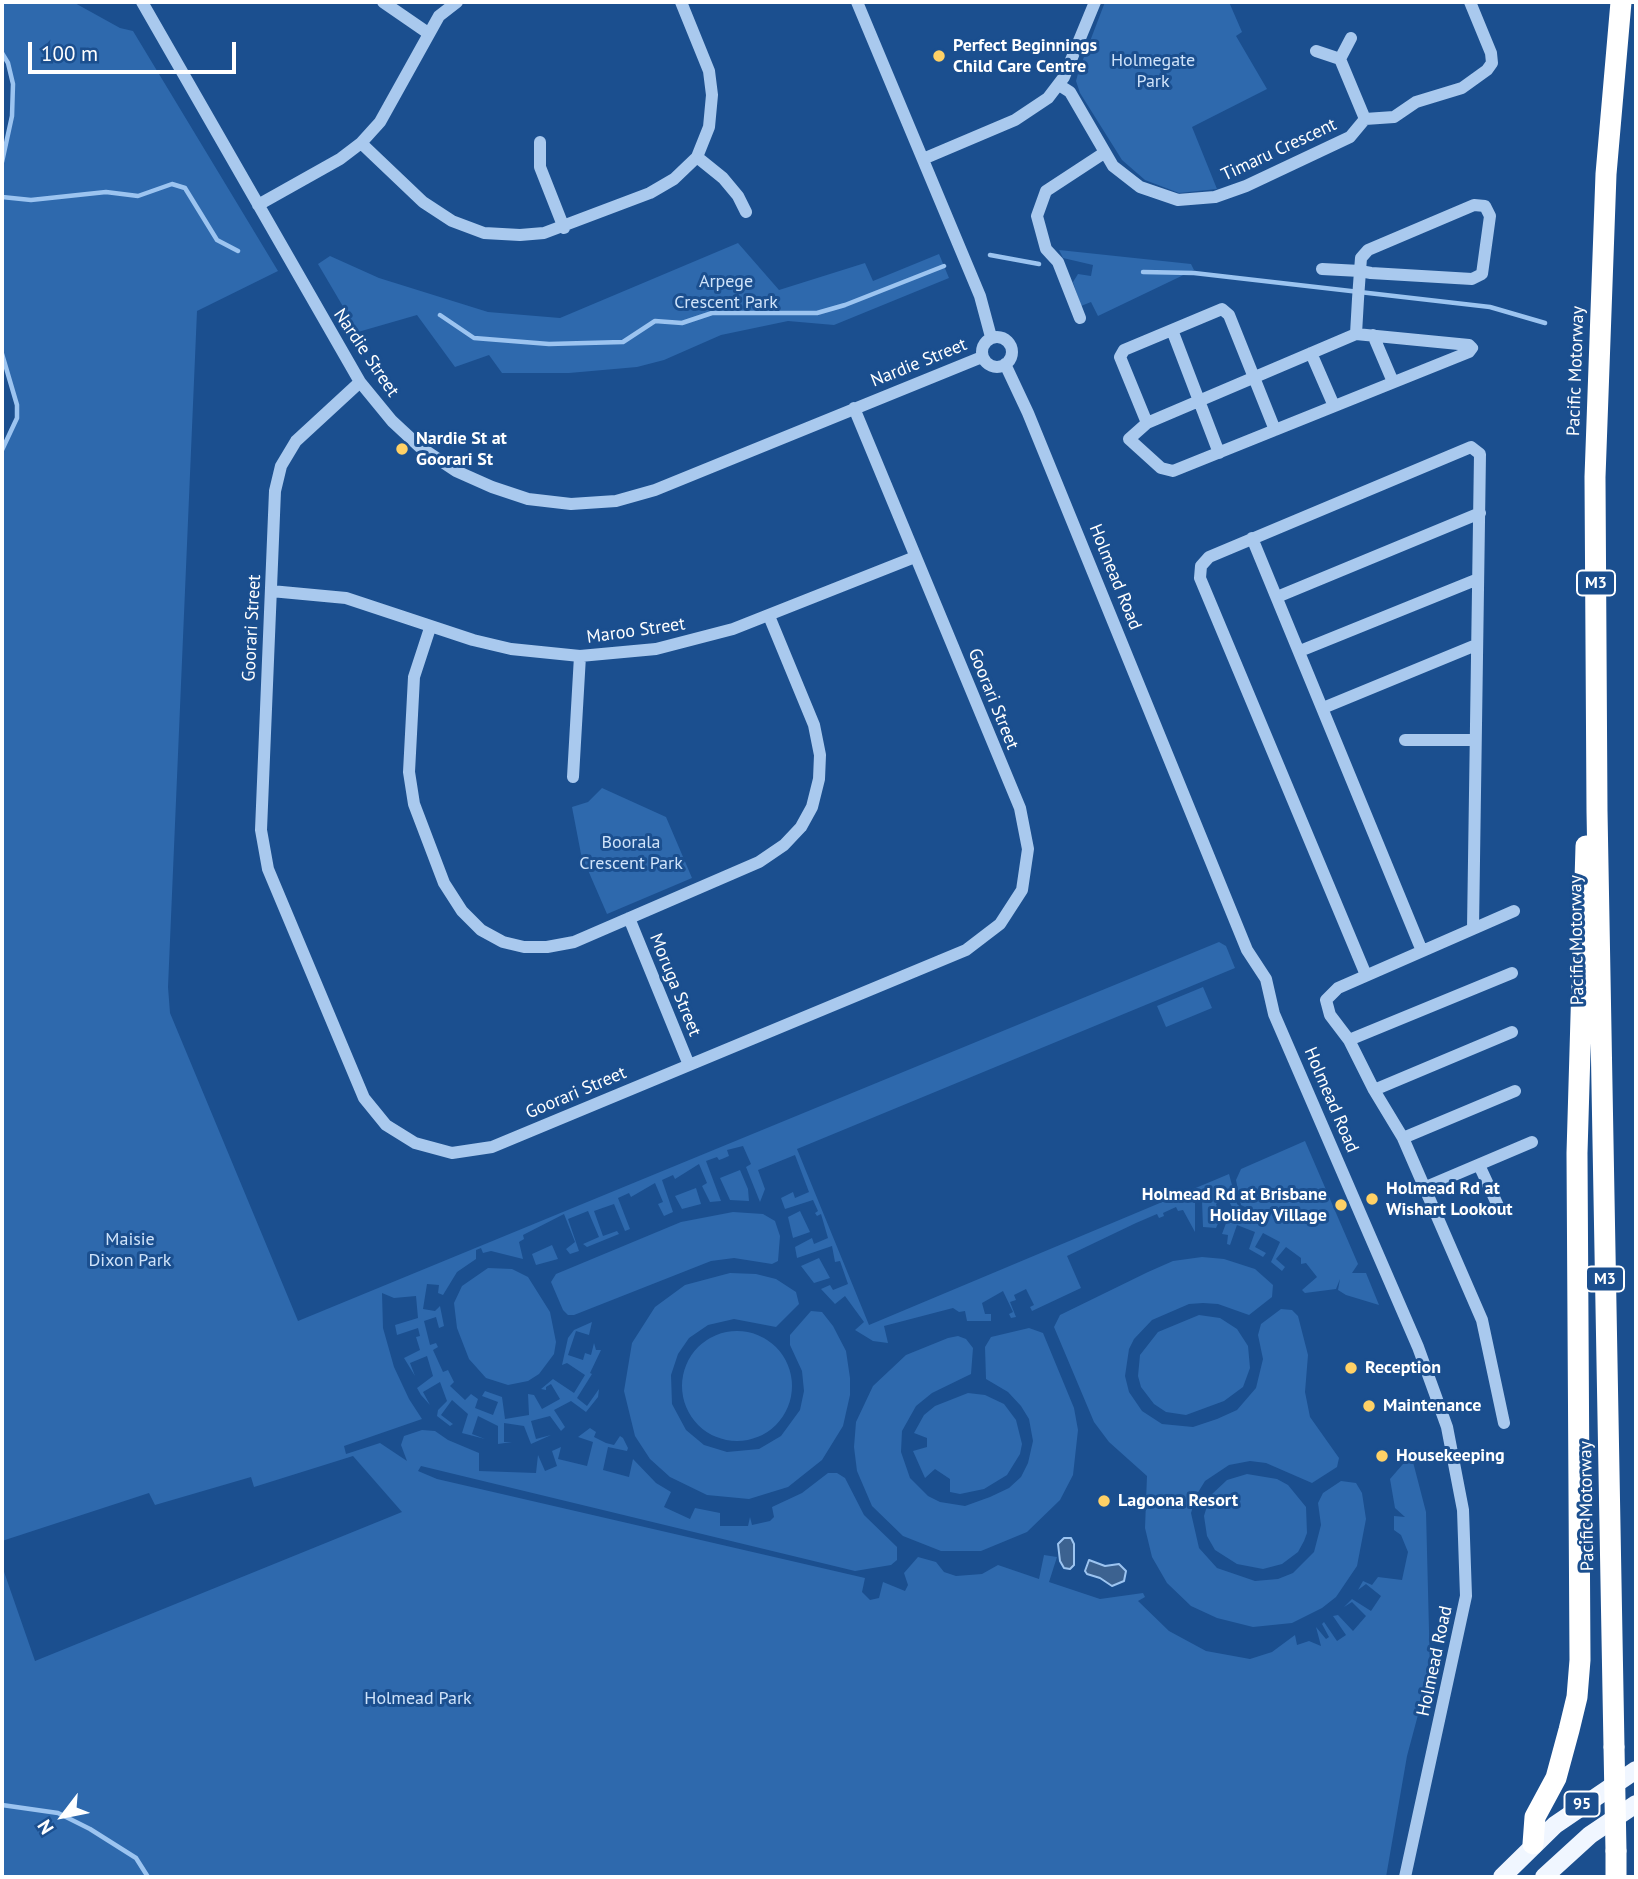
<!DOCTYPE html>
<style>
body{margin:0}
#map{position:relative;width:1638px;height:1879px;overflow:hidden;background:#1b4f8f;font-family:"PT Sans",sans-serif}
canvas{display:block}
.frame{position:absolute;inset:0;border:4px solid #fff;pointer-events:none}
.north{position:absolute;left:28px;top:1781px;width:70px;height:70px;-webkit-text-stroke:5px #1b4f8f;paint-order:stroke;rotate:238deg;font-size:19px;font-weight:700;line-height:28px;text-align:center;color:#fff}
.north::after{content:'';display:block;margin:auto;width:24px;height:32px;background:#fff;clip-path:polygon(50% 0,100% 100%,50% 72%,0 100%)}
.scale{position:absolute;left:28px;top:42px;width:208px;height:32px;box-sizing:border-box;border:4px solid #fff;border-top:0;padding-left:9px;font-size:21px;line-height:24px;white-space:nowrap;color:#fff;-webkit-text-stroke:5px #1b4f8f;paint-order:stroke}
</style>
<div id="map">
<canvas width="1638" height="1879"></canvas>
<div class="frame"></div>
<div class="north">N</div>
<div class="scale">100 m</div>
</div>
<script>
const g = document.querySelector('canvas').getContext('2d');
g.lineJoin = 'round';
function paint(path, color) { g.fillStyle = color; g.fill(path, 'evenodd'); }
const toPath = rows => new Path2D(rows.map(r => 'M' + r).join(''));
function trace(path, color, width, dash) { g.strokeStyle = color; g.lineWidth = width; g.lineCap = dash ? 'butt' : 'round'; g.setLineDash(dash || []); g.stroke(path); }
function drawText(font, color, halo, rows, align = 'center') {
  g.font = font + ' "PT Sans",sans-serif'; g.lineWidth = 6; g.setLineDash([]); g.textBaseline = 'middle'; g.strokeStyle = halo; g.fillStyle = color; for (const [text, x, y, turn = 0] of rows) {
    g.save(); g.translate(x, y); g.rotate((+turn || 0) * Math.PI / 180); g.textAlign = isNaN(turn) ? turn : align; if (halo) g.strokeText(text, 0, 0); g.fillText(text, 0, 0); g.restore();
  }
}
const green = toPath([
 [2,2,73,2,120,28,133,31,278,271,197,311,168,987,170,1013,298,1321,1219,942,1226,946,1235,968,797,1149,869,1325,1229,1174,1237,1204,1247,1213,1258,1213,1241,1205,1236,1180,1241,1169,1305,1141,1358,1264,1352,1273,1366,1273,1379,1305,1346,1295,1338,1290,1340,1279,1336,1289,1305,1293,1302,1290,1317,1277,1306,1263,1301,1264,1301,1258,1286,1247,1276,1259,1285,1267,1282,1271,1271,1262,1280,1242,1263,1233,1255,1247,1266,1253,1263,1257,1249,1249,1255,1232,1237,1225,1230,1245,1227,1244,1228,1235,1222,1234,1232,1207,1228,1199,1219,1196,1216,1205,1223,1212,1216,1228,1203,1227,1202,1201,1195,1201,1195,1232,1183,1210,1178,1211,1176,1207,1163,1213,1164,1216,1159,1218,1157,1214,1136,1223,1067,1256,1081,1288,1032,1311,1030,1307,1034,1305,1026,1289,1014,1295,1016,1300,1010,1302,1016,1317,1011,1318,1009,1314,1013,1312,1003,1291,982,1303,985,1314,991,1314,991,1321,967,1321,965,1311,959,1312,953,1308,884,1326,888,1343,873,1341,855,1330,864,1322,845,1296,835,1304,821,1289,830,1285,833,1290,848,1284,840,1261,835,1262,832,1246,797,1258,795,1247,812,1238,814,1244,828,1238,821,1214,817,1216,815,1213,818,1211,813,1200,785,1209,781,1198,793,1192,795,1198,809,1192,795,1155,758,1170,765,1189,760,1202,746,1167,751,1164,743,1146,727,1150,729,1156,722,1159,719,1160,717,1157,706,1161,721,1201,710,1202,702,1186,707,1183,699,1164,675,1179,673,1175,662,1180,673,1212,664,1216,658,1204,663,1202,655,1183,631,1197,629,1193,618,1198,630,1229,625,1231,614,1204,594,1211,603,1236,617,1231,619,1234,587,1247,583,1244,599,1237,588,1211,568,1219,579,1251,570,1254,566,1249,575,1242,564,1214,523,1235,524,1239,519,1242,523,1259,491,1251,483,1253,481,1248,476,1250,476,1259,457,1272,443,1295,438,1293,439,1285,427,1284,423,1309,435,1311,440,1306,444,1326,439,1328,436,1317,424,1321,430,1345,436,1343,438,1347,433,1350,443,1372,448,1370,454,1382,450,1386,465,1400,471,1394,478,1399,475,1408,493,1415,498,1402,482,1396,485,1391,502,1397,505,1419,529,1415,528,1394,534,1395,542,1409,560,1399,551,1384,546,1387,546,1390,541,1389,553,1379,574,1393,585,1375,567,1363,562,1365,568,1338,574,1330,592,1322,589,1335,576,1331,568,1355,583,1360,585,1353,591,1355,594,1343,596,1350,601,1350,590,1373,592,1374,577,1398,587,1406,599,1389,598,1397,586,1412,571,1401,554,1410,565,1427,561,1431,550,1416,531,1421,536,1439,551,1435,531,1444,524,1426,504,1423,504,1442,512,1442,498,1444,498,1426,478,1416,472,1434,485,1439,462,1433,468,1414,452,1400,441,1415,453,1424,450,1426,437,1416,438,1410,447,1401,440,1382,423,1392,430,1405,421,1395,417,1388,433,1376,427,1356,410,1363,415,1376,404,1358,420,1350,416,1337,420,1336,418,1328,397,1335,395,1325,418,1318,416,1296,394,1298,382,1293,383,1328,394,1367,409,1399,422,1419,344,1446,346,1454,380,1443,407,1461,401,1445,404,1436,422,1430,435,1431,448,1440,479,1453,479,1471,536,1473,538,1455,545,1471,557,1466,552,1451,561,1447,558,1459,587,1466,593,1442,578,1437,590,1428,596,1432,594,1437,606,1443,614,1445,620,1436,623,1438,628,1448,627,1451,608,1447,603,1470,629,1477,633,1459,656,1483,671,1492,664,1507,690,1519,695,1508,720,1513,720,1526,748,1526,750,1517,752,1525,770,1521,774,1517,772,1507,802,1493,828,1473,837,1473,845,1478,864,1515,897,1547,897,1560,891,1565,855,1571,421,1466,418,1471,437,1479,865,1578,862,1592,870,1600,879,1598,883,1582,905,1591,908,1585,904,1573,918,1557,936,1562,944,1572,956,1576,982,1574,998,1565,1039,1579,1044,1555,1057,1557,1049,1582,1100,1599,1143,1593,1145,1597,1138,1601,1169,1631,1206,1651,1250,1659,1272,1652,1295,1635,1297,1645,1309,1641,1321,1646,1316,1627,1326,1639,1329,1637,1322,1624,1324,1622,1337,1641,1346,1635,1333,1616,1338,1615,1353,1631,1366,1616,1352,1602,1344,1607,1352,1599,1371,1611,1381,1596,1366,1584,1358,1590,1363,1581,1372,1585,1378,1577,1402,1580,1408,1552,1401,1535,1394,1530,1394,1516,1405,1517,1395,1508,1390,1479,1403,1464,1413,1462,1426,1512,1430,1670,1407,1756,1386,1877,2,1877,2,1566,35,1661,402,1512,353,1456,254,1487,251,1477,155,1505,149,1493,2,1541,2,450,17,418,17,405,2,354,2,162,12,116,13,84,8,63,2,53],
 [1105,2,1229,2,1242,32,1236,36,1267,89,1192,127,1217,189,1179,193,1145,180,1122,160,1080,93,1076,81,1079,70],
 [738,243,779,290,865,263,873,281,939,254,949,278,834,325,788,321,721,335,664,360,637,367,569,373,502,373,489,355,455,367,417,315,358,332,318,264,330,256,379,278,488,312,560,318],
 [1059,250,1191,264,1194,270,1098,316,1091,302,1081,306,1073,282,1078,274,1091,276,1093,265,1063,258],
 [602,788,666,817,692,878,607,914,581,854,572,807,588,802],
 [1203,987,1212,1008,1166,1027,1157,1006],
 [740,1170,748,1189,749,1201,730,1200,720,1178],
 [696,1188,701,1204,682,1209,675,1196],
 [800,1211,810,1232,793,1238,788,1217],
 [733,1212,763,1214,775,1221,780,1236,778,1261,772,1264,734,1258,711,1261,574,1315,568,1315,563,1310,551,1282,556,1274,681,1222],
 [552,1245,558,1259,536,1265,532,1254],
 [1202,1257,1224,1259,1255,1269,1273,1285,1272,1297,1249,1315,1218,1304,1203,1303,1189,1304,1152,1320,1134,1339,1129,1349,1125,1376,1129,1392,1142,1411,1162,1424,1193,1427,1217,1419,1237,1410,1256,1388,1263,1359,1258,1335,1261,1324,1281,1309,1292,1310,1298,1316,1308,1355,1305,1392,1310,1417,1339,1458,1337,1467,1312,1483,1266,1463,1250,1461,1229,1465,1205,1481,1197,1494,1191,1513,1199,1548,1217,1568,1255,1581,1278,1579,1293,1573,1314,1552,1321,1525,1318,1503,1323,1493,1341,1481,1356,1483,1362,1493,1366,1519,1357,1566,1336,1597,1322,1608,1292,1623,1253,1627,1217,1618,1191,1606,1167,1583,1152,1557,1145,1528,1147,1476,1109,1442,1094,1422,1054,1327,1060,1315,1148,1272,1173,1261],
 [819,1258,830,1278,814,1283,801,1266],
 [488,1268,512,1269,528,1277,550,1312,556,1342,554,1354,539,1374,528,1381,508,1385,486,1378,469,1359,457,1328,454,1303,462,1286],
 [730,1273,756,1274,776,1279,796,1292,799,1304,776,1327,734,1319,708,1325,689,1338,678,1354,671,1375,672,1404,686,1430,704,1445,727,1452,759,1449,781,1436,800,1410,804,1391,802,1371,790,1345,790,1335,811,1311,822,1312,833,1326,846,1351,850,1378,850,1395,843,1426,822,1460,788,1487,749,1499,707,1495,670,1477,650,1459,635,1436,624,1391,632,1343,655,1307,685,1285],
 [1199,1315,1220,1318,1237,1329,1248,1346,1250,1368,1243,1387,1224,1401,1186,1415,1166,1412,1154,1404,1141,1387,1138,1376,1140,1355,1158,1332],
 [1029,1328,1043,1333,1074,1408,1078,1430,1073,1475,1060,1500,1027,1532,981,1551,941,1551,903,1536,872,1506,857,1471,854,1447,856,1422,873,1386,906,1355,948,1338,958,1336,966,1339,973,1348,971,1374,932,1393,916,1406,902,1431,901,1452,910,1478,928,1496,940,1502,965,1506,990,1497,1009,1488,1021,1477,1028,1463,1033,1441,1029,1419,1021,1406,1008,1392,986,1379,985,1347,991,1337],
 '682 1386a55 55 0 1 1 110 0a55 55 0 1 1-110 0Z',
 [968,1393,985,1395,1004,1404,1016,1420,1022,1444,1020,1454,1007,1475,984,1489,960,1494,950,1492,950,1479,935,1469,925,1478,913,1451,927,1447,927,1438,914,1433,924,1415,935,1406],
 [1247,1474,1277,1479,1288,1485,1306,1507,1307,1533,1304,1541,1298,1552,1282,1564,1263,1569,1237,1564,1215,1550,1207,1536,1204,1516,1210,1496,1227,1480]
]);
const water = toPath([
 [1064,1538,1071,1538,1074,1544,1074,1565,1070,1569,1064,1568,1060,1561,1058,1544,1064,1538],
 [1089,1560,1105,1566,1119,1564,1126,1571,1124,1581,1112,1586,1100,1578,1087,1574,1085,1571,1089,1560]
]);
const stream = toPath([
 [2,53,8,63,13,84,12,116,2,162],
 [2,197,31,200,106,192,138,196,172,184,185,188,217,240,238,251],
 [990,255,1039,264],
 [1143,272,1194,273,1490,307,1545,323],
 [440,315,474,338,549,344,623,342,655,321,682,323,712,313,817,313,845,305,944,266],
 [2,354,17,405,17,418,2,450],
 [2,1805,58,1813,90,1829,136,1858,148,1877]
]);
const minor = toPath([
 [142,2,360,382,392,421,420,447,456,471,492,487,528,499,571,504,616,501,655,490,982,357],
 [383,2,428,33],
 [857,2,980,296,991,337],
 [1316,51,1340,59,1351,38],
 [1340,59,1365,119],
 [1059,85,1070,92,1113,166,1140,187,1178,200,1215,197,1246,186,1350,137,1365,119],
 [1365,119,1394,117,1416,102,1462,88,1487,70,1492,63,1491,53,1470,2],
 [540,142,540,167,564,228],
 [361,143,423,202,452,221,484,233,520,235,544,233,650,193,674,179,697,157,709,127,712,95,709,71,681,2],
 [697,157,723,178,738,196,746,212],
 [923,159,1015,120,1048,98,1064,77,1095,2],
 [258,205,340,159,361,143,380,122,439,16,457,2],
 [1322,269,1360,271,1371,273,1472,279,1482,274,1490,216,1485,206,1474,205,1368,250,1361,258,1360,271,1358,299,1356,334],
 [1080,318,1058,262,1046,249,1037,216,1046,191,1104,153],
 [1172,330,1219,453],
 [1356,334,1469,345,1472,348,1469,352,1173,471,1161,468,1129,439,1147,423,1356,334],
 [1373,335,1393,382],
 '982 352a15 15 0 1 1 30 0a15 15 0 1 1-30 0Z',
 [1311,353,1334,406],
 [1005,364,1028,413,1247,950,1266,979,1274,1014,1418,1347,1447,1427,1463,1510,1466,1596,1405,1877],
 [360,382,296,441,281,466,275,491,261,830,268,869,364,1098,386,1125,415,1143,452,1153,492,1147,966,950,1000,924,1022,890,1028,849,1020,808,854,408],
 [1147,423,1120,357,1124,350,1222,309,1229,315,1275,430],
 [1252,538,1422,951],
 [271,591,346,598,473,640,511,649,580,656,656,649,733,629,915,557],
 [1277,597,1480,513],
 [430,628,414,677,409,772,414,804,444,883,462,911,481,930,503,942,524,947,547,947,574,942,759,862,784,845,801,827,812,807,819,779,820,755,814,725,769,616],
 [1300,651,1478,579],
 [1323,708,1476,645],
 [1405,740,1475,740],
 [573,777,580,656],
 [629,918,689,1065],
 [1366,975,1200,578,1201,566,1209,557,1471,447,1480,454,1473,928],
 [1349,1040,1512,973],
 [1374,1090,1512,1032],
 [1403,1138,1515,1091],
 [1479,1165,1499,1208],
 [1426,1187,1532,1142],
 [1504,1423,1482,1320,1403,1138,1374,1090,1349,1040,1330,1015,1326,1000,1338,988,1514,911]
]);
const major = toPath([
 [1502,1877,1555,1825,1636,1770],
 [1544,1877,1590,1835,1636,1804]
]);
const highway = toPath([
 [1614,1747,1597,811,1595,477,1606,174,1621,2],
 [1533,1844,1535,1817,1556,1778,1569,1730,1577,1697,1580,1660,1577,1153,1586,846],
 [1616,1851,1616,1877]
]);
const highwayBridge = toPath([
 [1614,1747,1616,1851]
]);
const markers = [
 [939,56,7,"#ffd166"],
 [402,449,7,"#ffd166"],
 [1372,1199,7,"#ffd166"],
 [1341,1205,7,"#ffd166"],
 [1351,1368,7,"#ffd166"],
 [1369,1406,7,"#ffd166"],
 [1382,1456,7,"#ffd166"],
 [1104,1501,7,"#ffd166"]
];
const shields = [
 [1596,583,38],
 [1605,1279,38],
 [1582,1804,35]
];
const shieldNames = [
 ["M3",1596,583],
 ["M3",1605,1279],
 ["95",1582,1804]
];
const poiNames = [
 ["Perfect Beginnings",953,46],
 ["Child Care Centre",953,67],
 ["Nardie St at",416,439],
 ["Goorari St",416,460],
 ["Holmead Rd at",1386,1189],
 ["Wishart Lookout",1386,1210],
 ["Holmead Rd at Brisbane",1327,1195,"right"],
 ["Holiday Village",1327,1216,"right"],
 ["Reception",1365,1368],
 ["Maintenance",1383,1406],
 ["Housekeeping",1396,1456],
 ["Lagoona Resort",1118,1501]
];
const parkNames = [
 ["Holmegate",1153,61],
 ["Park",1153,82],
 ["Arpege",726,282],
 ["Crescent Park",726,303],
 ["Boorala",631,843],
 ["Crescent Park",631,864],
 ["Maisie",130,1240],
 ["Dixon Park",130,1261],
 ["Holmead Park",418,1699]
];
const streetNames = [
 ["Timaru Crescent",1279,150,-25],
 ["Nardie Street",366,353,56],
 ["Nardie Street",919,363,-22],
 ["Pacific Motorway",1576,371,-88],
 ["Holmead Road",1115,577,68],
 ["Goorari Street",252,628,-87],
 ["Maroo Street",636,631,-8],
 ["Goorari Street",993,699,68],
 ["Pacific Motorway",1577,940,-91],
 ["Moruga Street",675,985,68],
 ["Goorari Street",576,1093,-23],
 ["Holmead Road",1331,1100,67],
 ["Pacific Motorway",1587,1506,-91],
 ["Holmead Road",1435,1661,-78]
];
paint(green, '#2e69ad');
paint(water, '#3c6290');
trace(water, '#9cc4f0', 2);
trace(stream, '#9cc4f0', 4.5);
trace(minor, '#a9c9ee', 12);
trace(major, '#f0f6ff', 18);
trace(highway, '#fff', 21);
trace(highwayBridge, '#fff', 21);
for (const [x, y, r, color] of markers) { const dot = new Path2D(); dot.arc(x, y, r, 0, 2 * Math.PI); g.fillStyle = color; g.fill(dot); trace(dot, '#1b4f8f', 2.5); }
for (const [x, y, w] of shields) { const box = new Path2D(); box.roundRect(x - w / 2, y - 12.5, w, 25, 5); g.fillStyle = '#1b4f8f'; g.fill(box); trace(box, '#fff', 2); }
drawText('bold 16px', '#fff', null, shieldNames);
drawText('bold 18px', '#fff', '#1b4f8f', poiNames, 'left');
drawText('18px', '#cfe3fa', '#1b4f8f', parkNames);
drawText('18px', '#fff', '#1b4f8f', streetNames);
</script>
